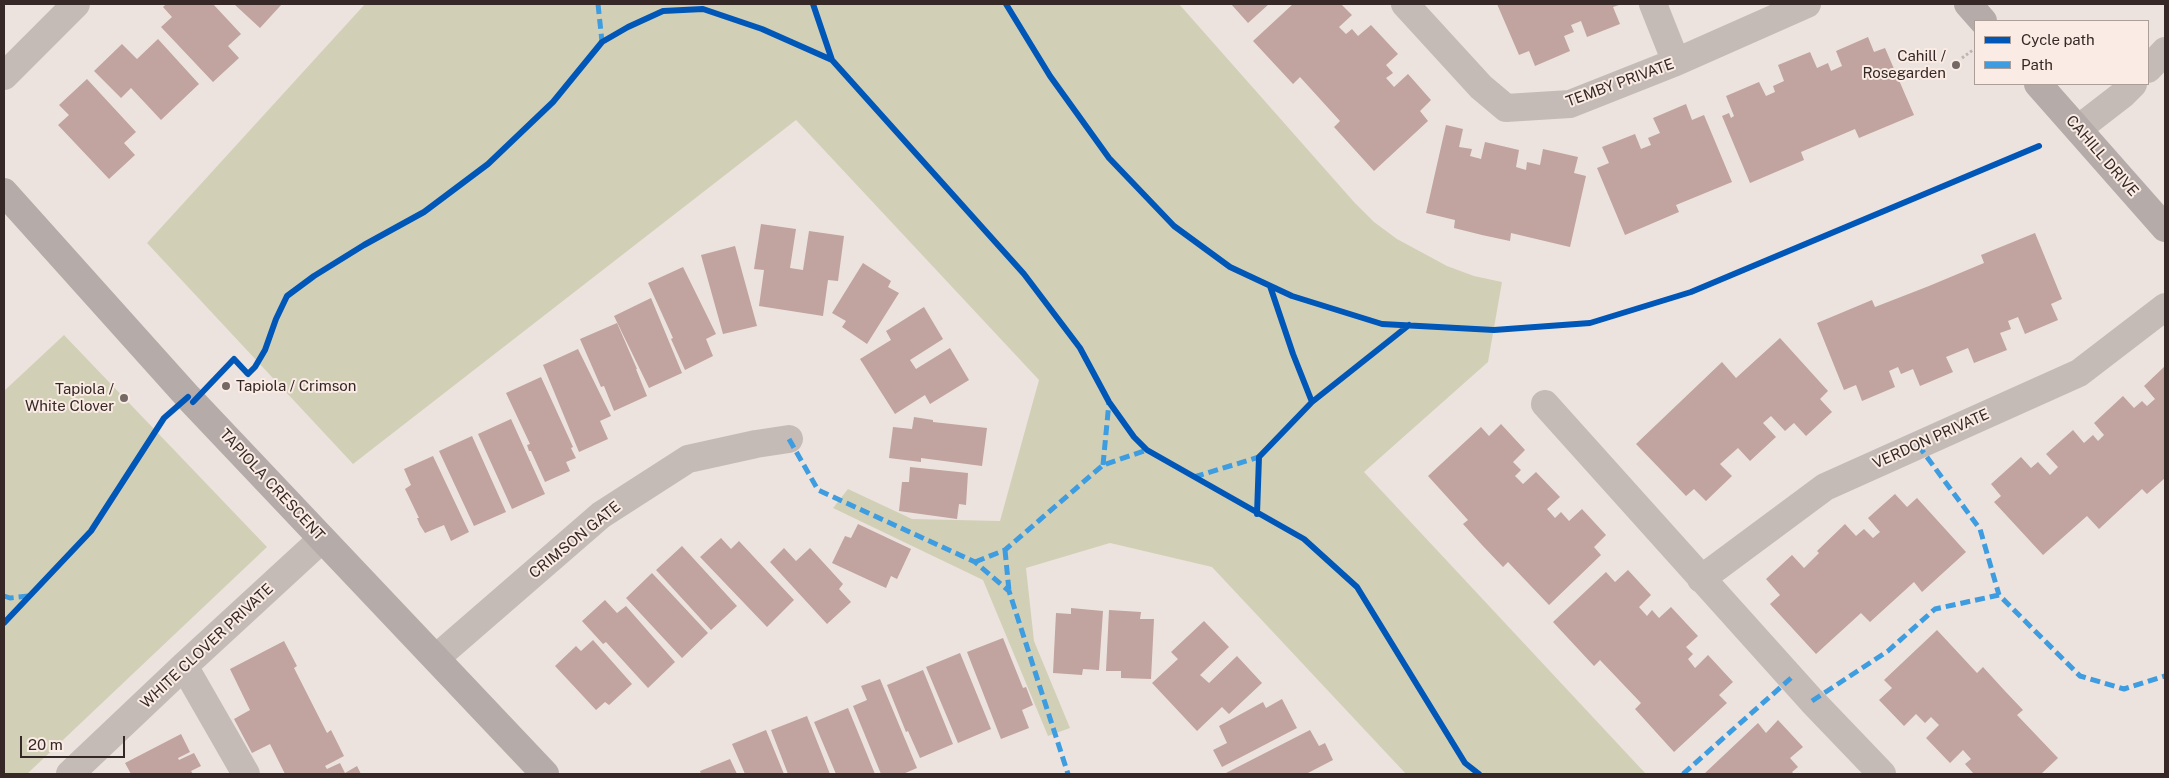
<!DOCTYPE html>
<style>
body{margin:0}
#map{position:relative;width:2169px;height:778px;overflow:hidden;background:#ece3de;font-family:"Public Sans",sans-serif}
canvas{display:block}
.frame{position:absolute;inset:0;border:5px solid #352826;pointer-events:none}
.legend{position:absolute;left:1974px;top:20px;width:175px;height:65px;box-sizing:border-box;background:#faece4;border:1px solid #ab9e98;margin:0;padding:6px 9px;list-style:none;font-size:15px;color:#352826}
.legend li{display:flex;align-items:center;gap:10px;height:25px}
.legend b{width:25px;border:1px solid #ab9e98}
.scale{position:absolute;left:20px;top:736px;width:105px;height:22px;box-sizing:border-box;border:2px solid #352826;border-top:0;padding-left:6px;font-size:15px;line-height:18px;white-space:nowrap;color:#352826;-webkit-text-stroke:4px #faece4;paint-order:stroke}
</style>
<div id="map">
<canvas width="2169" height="778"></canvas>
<div class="frame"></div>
<ul class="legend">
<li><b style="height:6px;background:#0057b8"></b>Cycle path</li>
<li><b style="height:6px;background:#3e9ce0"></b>Path</li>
</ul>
<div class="scale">20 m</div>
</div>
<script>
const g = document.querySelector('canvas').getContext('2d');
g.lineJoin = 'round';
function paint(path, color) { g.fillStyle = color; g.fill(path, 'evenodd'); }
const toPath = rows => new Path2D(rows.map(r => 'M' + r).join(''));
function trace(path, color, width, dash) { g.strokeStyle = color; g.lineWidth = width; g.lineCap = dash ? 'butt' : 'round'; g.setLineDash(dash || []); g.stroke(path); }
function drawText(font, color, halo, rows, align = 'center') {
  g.font = font + ' "Public Sans",sans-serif'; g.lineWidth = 4; g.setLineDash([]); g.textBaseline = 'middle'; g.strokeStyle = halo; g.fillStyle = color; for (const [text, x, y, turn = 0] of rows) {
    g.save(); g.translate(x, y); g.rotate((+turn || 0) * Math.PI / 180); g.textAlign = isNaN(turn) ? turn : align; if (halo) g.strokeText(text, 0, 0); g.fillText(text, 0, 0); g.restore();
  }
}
const green = toPath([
 [365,4,1179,4,1354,202,1374,222,1397,239,1447,266,1474,276,1502,282,1488,362,1364,472,1646,774,1406,774,1212,567,1110,543,1026,568,1034,641,1070,728,1048,736,983,580,833,508,848,489,912,519,1000,521,1039,380,796,120,353,464,147,243],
 [64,335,267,547,27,774,4,774,4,391]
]);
const building = toPath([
 [166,4,213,4,241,34,228,46,239,58,213,82,161,27,172,17,163,7],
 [234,4,282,4,260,28],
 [1231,4,1269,4,1248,23],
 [1293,4,1341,4,1352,15,1339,27,1346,34,1352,29,1358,36,1371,25,1398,54,1386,65,1393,73,1386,78,1394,87,1408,74,1431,100,1420,111,1428,121,1374,171,1334,127,1340,121,1300,77,1293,84,1253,41],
 [1497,4,1622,4,1613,7,1620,24,1587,37,1581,21,1571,25,1574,32,1564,36,1570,51,1535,66,1529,51,1519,55],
 [1868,37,1874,52,1885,48,1914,115,1859,138,1855,129,1801,152,1804,160,1750,183,1722,116,1729,113,1731,118,1734,116,1726,96,1759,82,1766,96,1775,92,1773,86,1784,81,1778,65,1810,52,1817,68,1828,63,1831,71,1842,66,1836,51],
 [158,39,199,84,161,120,131,88,121,98,94,71,122,44,137,59],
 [87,79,136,132,124,143,135,155,109,179,58,125,69,115,59,105],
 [1686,104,1692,120,1704,115,1732,182,1676,205,1679,212,1625,235,1597,168,1609,163,1602,147,1635,134,1641,149,1651,145,1648,138,1660,133,1653,118],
 [1446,125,1463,129,1459,147,1472,149,1470,156,1481,159,1485,142,1519,150,1516,167,1526,170,1527,162,1540,165,1543,149,1578,157,1574,173,1586,176,1570,247,1511,233,1510,241,1482,235,1454,228,1455,220,1426,213],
 [761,224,796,229,790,268,803,270,809,231,844,236,838,281,828,280,823,316,759,306,764,270,754,269],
 [2035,233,2062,299,2051,304,2058,320,2025,334,2018,317,2008,321,2011,329,2000,333,2007,350,1974,363,1968,348,1946,357,1953,372,1920,386,1913,369,1901,374,1898,367,1889,371,1895,387,1862,401,1856,385,1844,390,1817,323,1872,300,1875,307,1929,286,1984,263,1981,255],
 [735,246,757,326,723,334,701,255],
 [863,263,891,281,888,287,899,293,867,344,842,327,846,321,832,313],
 [683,267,716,334,706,339,713,356,685,370,671,339,673,338,648,283],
 [651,298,682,373,649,388,614,316],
 [924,307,943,339,910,360,916,369,950,348,969,380,930,404,925,395,895,414,860,359,891,340,886,331],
 [617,323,637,369,636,369,647,396,614,411,604,386,601,387,580,339],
 [1780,338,1828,391,1820,399,1832,412,1806,436,1794,423,1785,431,1771,416,1763,423,1776,437,1750,461,1738,448,1720,464,1732,476,1706,501,1694,489,1686,496,1636,444,1722,362,1736,378],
 [578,349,611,416,600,421,608,439,579,452,543,365],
 [2165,366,2165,478,2147,494,2142,489,2099,529,2087,516,2043,555,1994,502,2001,496,1991,484,2021,457,2031,468,2038,462,2050,475,2058,467,2046,454,2073,430,2084,443,2093,435,2098,441,2104,435,2094,423,2123,396,2134,408,2142,401,2147,406,2155,399,2144,386],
 [541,377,573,447,571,448,576,458,566,462,570,471,545,482,531,451,529,451,527,445,530,444,506,393],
 [914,417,933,420,933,422,987,428,982,466,921,458,921,462,889,458,893,427,912,429],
 [511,419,545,494,512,509,478,434],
 [1501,424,1525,450,1513,462,1521,470,1515,476,1523,484,1536,472,1560,497,1547,509,1555,518,1561,512,1569,521,1582,509,1606,535,1594,547,1601,555,1549,605,1508,562,1503,567,1482,545,1463,524,1468,520,1428,476,1481,427,1489,436],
 [472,436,506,512,474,526,439,451],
 [433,456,469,532,451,541,444,525,425,533,420,525,417,518,419,518,405,489,411,485,404,469],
 [910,467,968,473,966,505,959,504,957,519,899,511,902,482,909,482],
 [1895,494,1907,507,1917,498,1966,552,1922,592,1914,582,1870,622,1861,613,1816,654,1770,604,1780,595,1766,579,1792,555,1804,568,1819,553,1817,551,1845,524,1856,536,1864,529,1873,538,1880,532,1868,518],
 [858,524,911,549,897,579,891,576,886,588,832,563,845,536,851,538],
 [721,538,731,549,739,541,794,600,767,627,700,557],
 [682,546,737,606,711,630,656,570],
 [784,548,796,561,810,548,843,584,839,589,851,602,827,624,770,562],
 [1628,570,1651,595,1639,607,1647,616,1652,610,1659,618,1671,607,1698,636,1686,647,1693,654,1688,659,1695,668,1708,655,1733,682,1719,695,1727,703,1674,752,1635,709,1641,703,1620,681,1600,660,1594,666,1553,622,1606,572,1615,582],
 [652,573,708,633,682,658,626,598],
 [605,600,617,613,626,606,675,662,648,688,606,642,603,644,582,621],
 [1071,608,1103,611,1099,670,1083,669,1082,675,1053,673,1056,613,1071,614],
 [1109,610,1141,612,1140,619,1154,619,1151,679,1121,678,1121,671,1106,671],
 [1204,621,1229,647,1200,675,1209,683,1237,656,1262,683,1229,714,1222,707,1197,731,1152,683,1178,659,1171,652],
 [1937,630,1977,673,1983,667,2004,690,2023,710,2017,715,2058,758,2041,774,1972,774,1973,773,1965,764,1971,759,1963,750,1950,763,1926,738,1939,725,1931,717,1925,723,1916,714,1904,726,1879,700,1892,688,1884,680],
 [1003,638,1023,688,1026,687,1033,705,1022,710,1029,728,1001,739,967,652],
 [593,640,632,684,609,705,605,702,596,710,555,666,576,646,581,651],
 [284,641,297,666,294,668,327,733,331,730,344,756,325,766,327,769,340,763,345,773,357,766,361,774,285,774,270,744,252,753,234,719,250,710,230,669],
 [960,653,991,729,958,743,926,667],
 [923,670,953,744,920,758,908,731,906,732,887,685],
 [880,679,917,768,903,774,881,774,853,706,867,700,861,686],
 [1282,699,1297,728,1222,767,1213,750,1227,743,1219,726,1263,702,1266,708],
 [848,708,875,774,836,774,814,722],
 [807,716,830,774,788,774,771,730],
 [1778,720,1803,747,1790,758,1798,767,1792,772,1794,774,1706,774,1705,773,1758,723,1766,733],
 [766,730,784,774,745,774,732,744],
 [1310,730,1319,746,1325,743,1333,760,1306,774,1224,774],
 [181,734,190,752,178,758,179,760,194,753,201,766,191,771,193,774,131,774,125,763],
 [730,759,737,774,701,774,700,771]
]);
const path = toPath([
 [1962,58,1973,50]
]);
const street = toPath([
 [1405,4,1481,87,1506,108,1570,104,1676,62,1807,4],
 [1653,4,1676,62],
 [2148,69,2165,51],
 [4,76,76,4],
 [2078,129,2122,95,2133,84],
 [1545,404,1812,701,1882,774],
 [1701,579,1825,487,2079,373,2165,307],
 [436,658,601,515,688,459,756,444,789,439],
 [184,666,246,774],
 [70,774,184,666,322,539]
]);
const secondary = toPath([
 [1968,4,1983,21],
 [2038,84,2165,228],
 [4,192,188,397,545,774]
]);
const quiet = toPath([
 [598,4,602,42],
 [789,439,818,490,975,562,1009,591,1068,774],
 [1918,445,1980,529,1999,595],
 [1103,465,1109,402],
 [1194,477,1259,457],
 [1005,550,1009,591],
 [975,562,1005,550,1103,465,1147,450],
 [4,596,10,598,29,596],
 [1812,701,1888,651,1935,609,1999,595,2080,676,2124,689,2165,676],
 [1683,774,1791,678]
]);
const cycleway = toPath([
 [813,4,832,60,1024,274,1080,348,1109,402,1134,437,1147,450,1304,539,1357,587,1465,763,1479,774],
 [1006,4,1050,76,1109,158,1174,226,1230,267,1292,296,1382,324,1494,330,1590,323,1691,292,2039,146],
 [1270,286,1293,354,1312,402],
 [193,402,234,359,248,374,255,367,265,350,276,319,287,296,314,276,364,245,424,212,488,164,553,102,602,42,628,27,663,11,703,9,762,29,832,60],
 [1257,514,1259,457,1312,402,1409,325],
 [4,623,91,531,164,418,188,397]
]);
const markers = [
 [1956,65,5,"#756966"],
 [226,386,5,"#756966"],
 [124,398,5,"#756966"]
];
const poiNames = [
 ["Cahill /",1946,56],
 ["Rosegarden",1946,73],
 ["Tapiola / Crimson",236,386,"left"],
 ["Tapiola /",114,389],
 ["White Clover",114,406]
];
const streetNames = [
 ["TEMBY PRIVATE",1620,83,-20],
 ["CAHILL DRIVE",2102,156,49],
 ["VERDON PRIVATE",1931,439,-24],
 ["TAPIOLA CRESCENT",272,485,47],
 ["CRIMSON GATE",575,540,-39],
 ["WHITE CLOVER PRIVATE",207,646,-43]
];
paint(green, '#d1d0b7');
paint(building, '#c1a39f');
trace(path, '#bdb3b0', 3, [2.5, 2.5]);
trace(street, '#c4bbb7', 28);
trace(secondary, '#b5aba8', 28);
trace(quiet, '#3e9ce0', 5, [10, 5]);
trace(cycleway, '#0057b8', 6);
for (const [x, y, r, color] of markers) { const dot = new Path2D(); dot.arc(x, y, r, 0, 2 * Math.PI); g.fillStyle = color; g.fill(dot); trace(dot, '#faece4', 2); }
drawText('15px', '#352826', '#faece4', poiNames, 'right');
drawText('15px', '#352826', '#faece4', streetNames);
</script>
